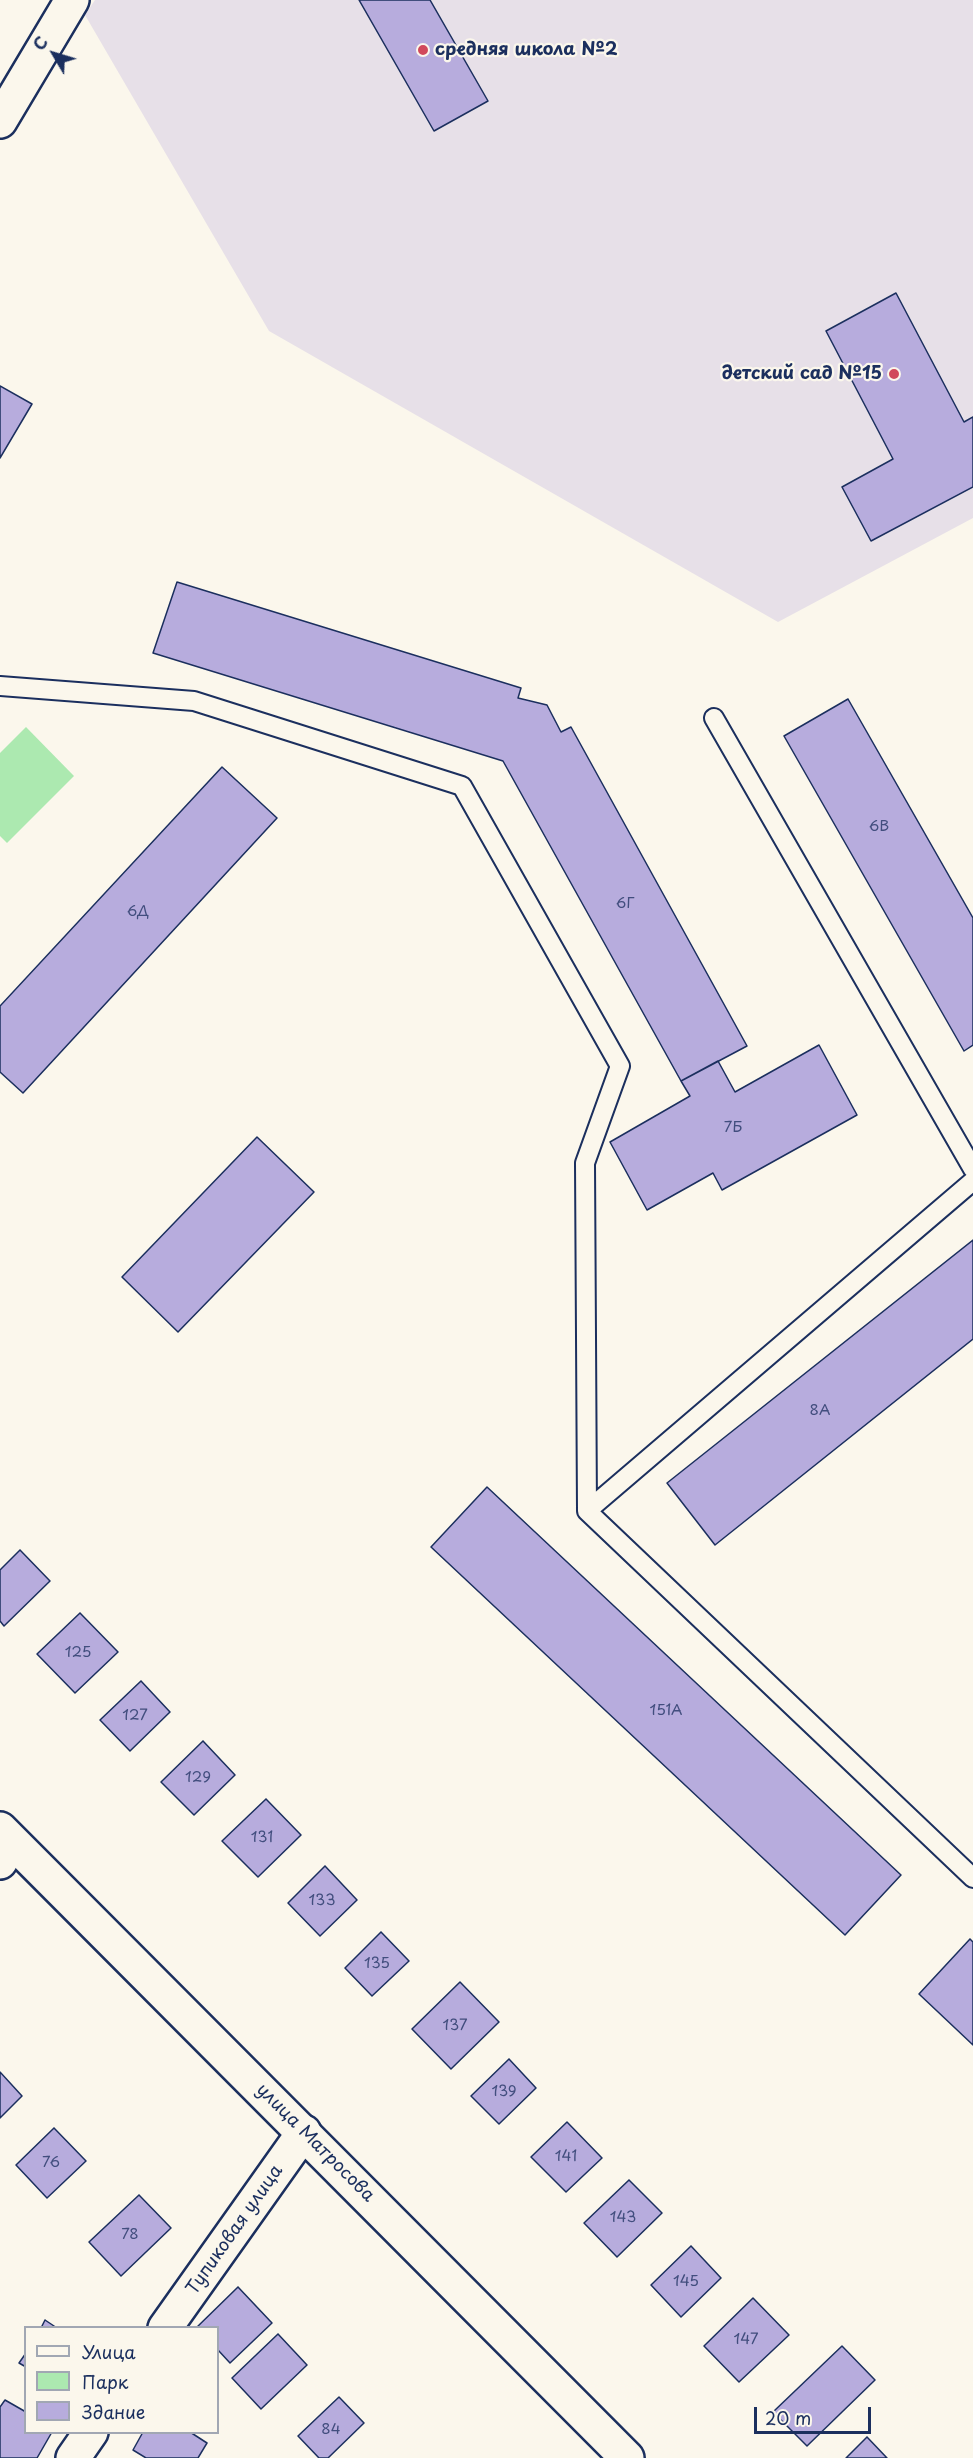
<!DOCTYPE html>
<meta charset="utf-8">
<style>
body{margin:0}
#map{position:relative;width:973px;height:2458px;overflow:hidden;background:#fbf7ec;font-family:"Playpen Sans",sans-serif}
canvas{display:block}
.legend{position:absolute;left:24px;top:2326px;width:195px;height:108px;box-sizing:border-box;background:#fbf7ec;border:2px solid #a1a7b3;margin:0;padding:8px 10px;list-style:none;font-size:18px;color:#1b2f5e}
.legend li{display:flex;align-items:center;gap:12px;height:30px}
.legend b{width:30px;border:2px solid #a1a7b3}
.north{position:absolute;left:24px;top:24px;width:60px;height:60px;-webkit-text-stroke:4px #fbf7ec;paint-order:stroke;rotate:308deg;font-size:16px;font-weight:700;line-height:24px;text-align:center;color:#1b2f5e}
.north::after{content:'';display:block;margin:auto;width:21px;height:27px;background:#1b2f5e;clip-path:polygon(50% 0,100% 100%,50% 72%,0 100%)}
.scale{position:absolute;left:754px;top:2407px;width:117px;height:27px;box-sizing:border-box;border:3px solid #1b2f5e;border-top:0;padding-left:8px;font-size:18px;line-height:21px;white-space:nowrap;color:#1b2f5e;-webkit-text-stroke:4px #fbf7ec;paint-order:stroke}
</style>
<div id="map">
<canvas width="973" height="2458"></canvas>
<ul class="legend">
<li><b style="height:8px;background:#fbf7ec"></b>Улица</li>
<li><b style="height:16px;background:#ace9b0"></b>Парк</li>
<li><b style="height:16px;background:#b7acdd"></b>Здание</li>
</ul>
<div class="north">С</div>
<div class="scale">20 m</div>
</div>
<script>
const g = document.querySelector('canvas').getContext('2d');
g.lineJoin = 'round';
function paint(path, color) { g.fillStyle = color; g.fill(path, 'evenodd'); }
const toPath = rows => new Path2D(rows.map(r => 'M' + r).join(''));
function trace(path, color, width, dash) { g.strokeStyle = color; g.lineWidth = width; g.lineCap = dash ? 'butt' : 'round'; g.setLineDash(dash || []); g.stroke(path); }
function drawText(font, color, halo, rows, align = 'center') {
  g.font = font + ' "Playpen Sans",sans-serif'; g.lineWidth = 4.5; g.setLineDash([]); g.textBaseline = 'middle'; g.strokeStyle = halo; g.fillStyle = color; for (const [text, x, y, turn = 0] of rows) {
    g.save(); g.translate(x, y); g.rotate((+turn || 0) * Math.PI / 180); g.textAlign = isNaN(turn) ? turn : align; if (halo) g.strokeText(text, 0, 0); g.fillText(text, 0, 0); g.restore();
  }
}
const built = toPath([
 [95,0,973,0,973,518,778,622,269,331,85,15]
]);
const green = toPath([
 [26,727,74,776,7,843,0,836,0,753]
]);
const building = toPath([
 [359,0,430,0,488,101,434,131,359,0],
 [896,293,964,422,973,417,973,487,871,541,842,487,893,459,826,331,896,293],
 [0,386,32,404,0,458,0,386],
 [177,582,521,688,518,698,547,705,561,732,571,727,747,1046,681,1081,503,761,153,653,177,582],
 [848,699,973,918,973,1045,964,1051,784,736,848,699],
 [222,767,277,818,23,1093,0,1072,0,1006,222,767],
 [819,1045,857,1115,722,1190,713,1173,647,1210,610,1142,690,1096,681,1081,718,1061,735,1092,819,1045],
 [257,1137,314,1192,178,1332,122,1277,257,1137],
 [973,1240,973,1339,715,1545,667,1483,973,1240],
 [487,1487,901,1875,845,1935,431,1547,487,1487],
 [20,1550,50,1581,4,1626,0,1621,0,1570,20,1550],
 [80,1613,118,1652,75,1693,37,1654,80,1613],
 [141,1681,170,1712,130,1751,100,1720,141,1681],
 [203,1741,235,1775,194,1815,161,1782,203,1741],
 [266,1799,301,1835,258,1877,222,1841,266,1799],
 [325,1866,357,1900,320,1936,288,1903,325,1866],
 [381,1932,409,1961,372,1996,345,1968,381,1932],
 [970,1939,973,1942,973,2045,919,1994,970,1939],
 [460,1982,499,2022,451,2069,412,2029,460,1982],
 [509,2059,536,2088,499,2124,471,2096,509,2059],
 [0,2072,22,2096,0,2118,0,2072],
 [567,2122,602,2158,566,2192,531,2157,567,2122],
 [54,2128,86,2161,47,2198,16,2165,54,2128],
 [629,2180,662,2213,617,2257,584,2223,629,2180],
 [139,2195,171,2228,121,2276,89,2242,139,2195],
 [691,2246,721,2278,681,2317,651,2285,691,2246],
 [238,2287,272,2323,230,2363,218,2350,218,2328,196,2328,238,2287],
 [753,2298,789,2335,739,2382,704,2346,753,2298],
 [45,2320,57,2328,41,2328,45,2320],
 [278,2334,307,2365,261,2409,232,2378,278,2334],
 [842,2346,875,2380,807,2446,773,2412,842,2346],
 [26,2353,26,2367,19,2363,26,2353],
 [339,2397,364,2423,328,2458,319,2458,298,2436,339,2397],
 [5,2400,26,2412,26,2432,52,2432,37,2458,0,2458,0,2407,5,2400],
 [143,2432,190,2432,207,2443,198,2458,146,2458,133,2450,143,2432],
 [867,2437,887,2458,846,2458,867,2437]
]);
const service = toPath([
 [0,686,194,701,462,786,620,1066,585,1163,587,1511,973,1878],
 [714,718,973,1169],
 [587,1511,973,1181]
]);
const minor = toPath([
 [0,121,72,0],
 [0,1862,12,1842],
 [165,2328,304,2132],
 [73,2458,91,2432]
]);
const secondary = toPath([
 [0,1829,627,2458]
]);
const markers = [
 [423,50,6,"#d1495b"],
 [894,374,6,"#d1495b"]
];
const numberNames = [
 ["6В",879,827],
 ["6Г",625,904],
 ["6Д",138,912],
 ["7Б",733,1128],
 ["8А",820,1411],
 ["125",78,1653],
 ["151А",666,1711],
 ["127",135,1716],
 ["129",198,1778],
 ["131",262,1838],
 ["133",322,1901],
 ["135",377,1964],
 ["137",455,2026],
 ["139",504,2092],
 ["141",566,2157],
 ["76",51,2163],
 ["143",623,2218],
 ["78",130,2235],
 ["145",686,2282],
 ["147",746,2340],
 ["84",331,2430]
];
const poiNames = [
 ["средняя школа №2",435,50],
 ["детский сад №15",882,374,"right"]
];
const streetNames = [
 ["улица Матросова",315,2143,45],
 ["Тупиковая улица",235,2230,-55]
];
paint(built, '#e7e0e8');
paint(green, '#ace9b0');
paint(building, '#b7acdd');
trace(building, '#1b2f5e', 1.5);
trace(service, '#1b2f5e', 22);
trace(minor, '#1b2f5e', 38);
trace(secondary, '#1b2f5e', 38);
trace(service, '#fbf7ec', 18);
trace(minor, '#fbf7ec', 33);
trace(secondary, '#fbf7ec', 33);
for (const [x, y, r, color] of markers) { const dot = new Path2D(); dot.arc(x, y, r, 0, 2 * Math.PI); g.fillStyle = color; g.fill(dot); trace(dot, '#fbf7ec', 2); }
drawText('15px', '#424e7e', null, numberNames);
drawText('bold 18px', '#1b2f5e', '#fbf7ec', poiNames, 'left');
drawText('18px', '#1b2f5e', '#fbf7ec', streetNames);
</script>
